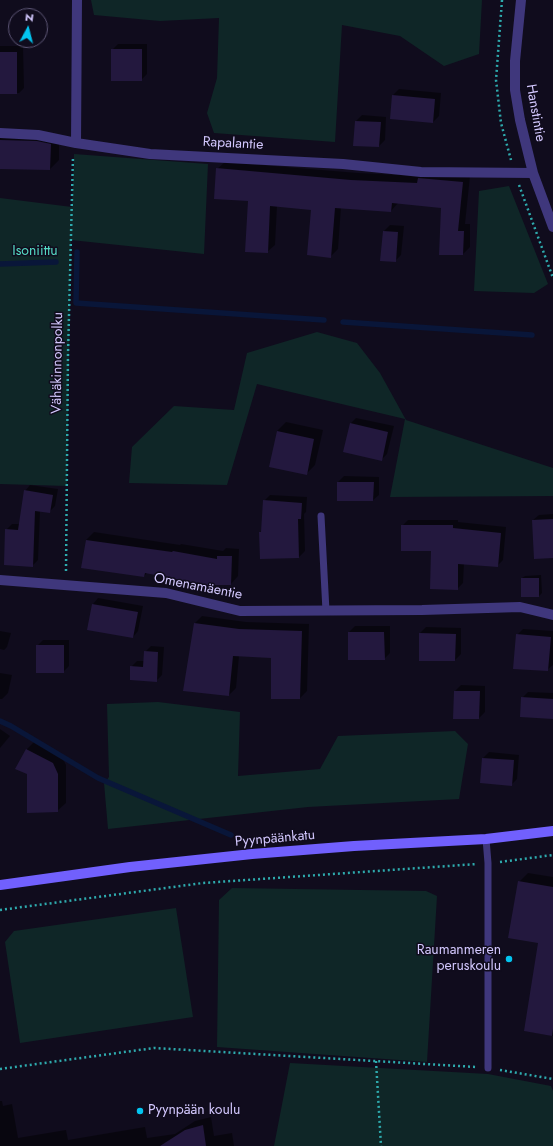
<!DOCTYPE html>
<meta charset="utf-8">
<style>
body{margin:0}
#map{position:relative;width:553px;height:1146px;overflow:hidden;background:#100c1d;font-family:Jost,sans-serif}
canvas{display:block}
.north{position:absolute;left:8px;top:8px;width:40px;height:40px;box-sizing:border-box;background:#100c1d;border:1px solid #5e5777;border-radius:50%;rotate:7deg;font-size:11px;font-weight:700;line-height:16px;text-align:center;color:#d3c8fe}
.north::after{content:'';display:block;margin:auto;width:14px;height:18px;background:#03c5f0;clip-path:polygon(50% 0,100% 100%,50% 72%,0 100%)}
</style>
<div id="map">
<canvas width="553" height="1146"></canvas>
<div class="north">N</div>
</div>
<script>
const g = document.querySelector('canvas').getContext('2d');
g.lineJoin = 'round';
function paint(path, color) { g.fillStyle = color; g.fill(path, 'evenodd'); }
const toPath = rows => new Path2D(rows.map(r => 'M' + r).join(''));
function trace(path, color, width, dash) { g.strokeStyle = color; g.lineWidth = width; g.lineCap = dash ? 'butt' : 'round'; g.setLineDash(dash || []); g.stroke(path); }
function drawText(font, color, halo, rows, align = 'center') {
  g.font = font + ' Jost,sans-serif'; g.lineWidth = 3; g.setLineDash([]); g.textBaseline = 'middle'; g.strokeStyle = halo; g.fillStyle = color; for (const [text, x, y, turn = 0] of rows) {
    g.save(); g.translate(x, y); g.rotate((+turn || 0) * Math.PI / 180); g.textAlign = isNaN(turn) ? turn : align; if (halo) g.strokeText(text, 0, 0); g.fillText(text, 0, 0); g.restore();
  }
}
const green = toPath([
 [91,0,482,0,479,54,444,66,400,36,342,25,335,142,214,133,207,113,217,78,219,18,160,21,94,15],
 [74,154,208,164,204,254,71,240,67,486,0,484,0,198,72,207],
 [509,186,548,284,534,293,474,291,479,191],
 [317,332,357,343,380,373,406,420,553,468,553,496,390,497,405,419,257,384,227,485,129,483,132,447,174,406,234,410,247,353],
 [158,702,240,712,238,776,320,769,338,736,455,731,468,744,459,799,308,807,108,829,104,783,109,777,107,704],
 [232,888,426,891,437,896,427,1062,217,1047,219,900],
 [176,908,193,1017,20,1043,5,942,14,931],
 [290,1063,488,1074,551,1086,553,1091,553,1146,274,1146]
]);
const shadow = toPath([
 [118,44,147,44,147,74,141,80,112,50],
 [0,46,23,46,24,88,19,93,0,93],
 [399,89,441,93,439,116,433,122,393,95],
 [362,115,386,117,385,140,379,146,356,121],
 [0,132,59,136,59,160,50,169,0,168],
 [225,162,358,173,421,176,470,176,465,224,470,224,470,247,463,254,442,207,398,203,391,211,341,207,338,249,331,256,312,209,277,206,275,245,267,252,249,201,217,169],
 [390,225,404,226,401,255,395,261,381,260,384,231],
 [356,418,394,426,387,454,381,460,350,424],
 [286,422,323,430,315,465,306,474,277,431],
 [344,476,379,477,379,495,373,500,338,482],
 [30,485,58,489,55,506,49,512,40,511,38,560,32,566,6,530,12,524,20,524,25,491],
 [270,495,307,497,306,512,304,514,305,551,299,557,260,532,262,531,264,501],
 [553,514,553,557,533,520,539,515],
 [408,520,458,520,458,522,506,527,503,560,497,566,464,563,463,583,457,589,432,550,402,526],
 [94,532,180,545,181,544,223,551,226,548,239,549,238,576,231,584,148,572,144,576,86,540],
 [541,575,542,593,539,596,522,578,525,576],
 [98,598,143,606,138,631,133,637,93,604],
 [202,616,246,622,309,624,307,691,300,698,272,657,239,656,236,688,229,695,184,690,195,623],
 [355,626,390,626,390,653,384,659,349,632],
 [426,627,461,628,461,654,455,660,420,633],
 [523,629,553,631,553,665,547,670,517,635],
 [0,631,11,633,7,647,4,650,0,649],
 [43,640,69,640,69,666,63,672,37,646],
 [151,646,164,647,162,675,156,681,131,667,137,661,144,661,145,652],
 [0,673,12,675,8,693,2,699,0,699],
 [461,685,485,686,485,712,479,718,455,691],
 [528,692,553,693,553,718,522,698],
 [0,729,10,736,0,748],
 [35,741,61,755,66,765,66,803,57,811,28,774,26,750],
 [489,752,519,755,517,779,511,785,481,782,483,758],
 [528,873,553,877,553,1036,525,1031,540,942,519,882],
 [0,1101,2,1101,3,1106,12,1104,18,1138,66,1130,68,1140,145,1127,147,1138,175,1134,195,1121,211,1117,214,1136,232,1133,234,1146,0,1146]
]);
const stream = toPath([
 [77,252,76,303,324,320],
 [0,264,56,262],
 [343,322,532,335],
 [0,721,11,726,98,778,231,835]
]);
const building = toPath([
 [111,49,142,49,142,81,111,81],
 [0,52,17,52,17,94,0,94],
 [392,95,435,99,433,123,390,119],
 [355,121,381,122,379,147,353,146],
 [0,140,37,141,51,144,50,170,0,169],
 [216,168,351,180,417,183,418,178,463,182,458,231,464,231,463,255,439,255,441,208,392,203,391,212,335,208,331,258,307,255,311,210,270,206,268,253,245,252,248,201,214,199],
 [383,231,398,232,396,262,380,261],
 [350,423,388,432,382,461,343,452],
 [277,431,314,439,307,475,269,467],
 [337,482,374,482,373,501,337,501],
 [24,490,53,495,50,513,35,511,33,567,4,565,5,529,18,530],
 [263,500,302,503,301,519,298,519,299,558,260,559,259,532,261,532],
 [553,519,553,558,534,559,532,520],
 [401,525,453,525,453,528,501,533,498,567,458,564,458,590,430,589,431,551,401,551],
 [86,540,172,552,173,551,217,559,217,556,232,556,231,585,207,585,145,573,144,577,81,568],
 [521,578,539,578,539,597,521,597],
 [92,604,138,612,133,638,87,630],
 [194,623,239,629,302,631,300,699,271,699,271,658,233,656,229,696,183,691],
 [348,632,384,632,385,660,348,660],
 [419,633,456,634,455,661,419,661],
 [516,634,551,637,548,671,513,669],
 [36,645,64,645,64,673,36,673],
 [144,651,158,652,157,682,130,680,130,666,143,667],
 [454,691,480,691,479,719,453,719],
 [521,697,553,699,553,719,520,717],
 [26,749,53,763,58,774,58,812,27,813,27,774,15,769],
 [482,758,514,760,512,786,480,783],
 [518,881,553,887,553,1029,552,1036,524,1031,538,943,508,938],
 [203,1125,206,1146,160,1146,185,1130]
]);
const path = toPath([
 [502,0,496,80,501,123,511,160],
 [519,185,553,278],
 [66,571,68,355,73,156],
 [500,862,553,855],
 [0,910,203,883,477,864],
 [376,1061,381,1146],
 [0,1069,154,1048,476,1067],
 [500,1070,553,1079]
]);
const lane = toPath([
 [321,516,326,611],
 [486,839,488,863,488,1068]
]);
const street = toPath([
 [77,0,76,143,150,154,343,164,421,172,533,173],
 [521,0,515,61,515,90,520,120,533,173,553,227],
 [0,133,38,135,76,143],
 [0,580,166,593,240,611,422,610,520,607,553,615]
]);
const secondary = toPath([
 [0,885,130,867,252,854,354,846,486,839,553,831]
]);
const markers = [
 [509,959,4,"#03c5f0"],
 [140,1111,4,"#03c5f0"]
];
const streetNames = [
 ["Hanstintie",535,113,80],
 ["Rapalantie",233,144,3],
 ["Vähäkinnonpolku",58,363,-89],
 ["Omenamäentie",198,587,11],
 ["Pyynpäänkatu",275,839,-5]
];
const parkNames = [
 ["Isoniittu",35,252]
];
const poiNames = [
 ["Raumanmeren",501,951],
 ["peruskoulu",501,967],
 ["Pyynpään koulu",148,1111,"left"]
];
paint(green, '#0f2627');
paint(shadow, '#0007');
trace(stream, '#091639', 5.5);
paint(building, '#23183e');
trace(path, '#2eaaad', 2.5, [2, 3]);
trace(lane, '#3f377c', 7);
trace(street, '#3f377c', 10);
trace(secondary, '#7160fd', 10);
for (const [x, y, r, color] of markers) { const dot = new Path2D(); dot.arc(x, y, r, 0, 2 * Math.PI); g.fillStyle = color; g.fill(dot); trace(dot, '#100c1d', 1.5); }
drawText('14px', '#d3c8fe', '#100c1d', streetNames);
drawText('14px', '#56dcc6', '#100c1d', parkNames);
drawText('14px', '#d3c8fe', '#100c1d', poiNames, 'right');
</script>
